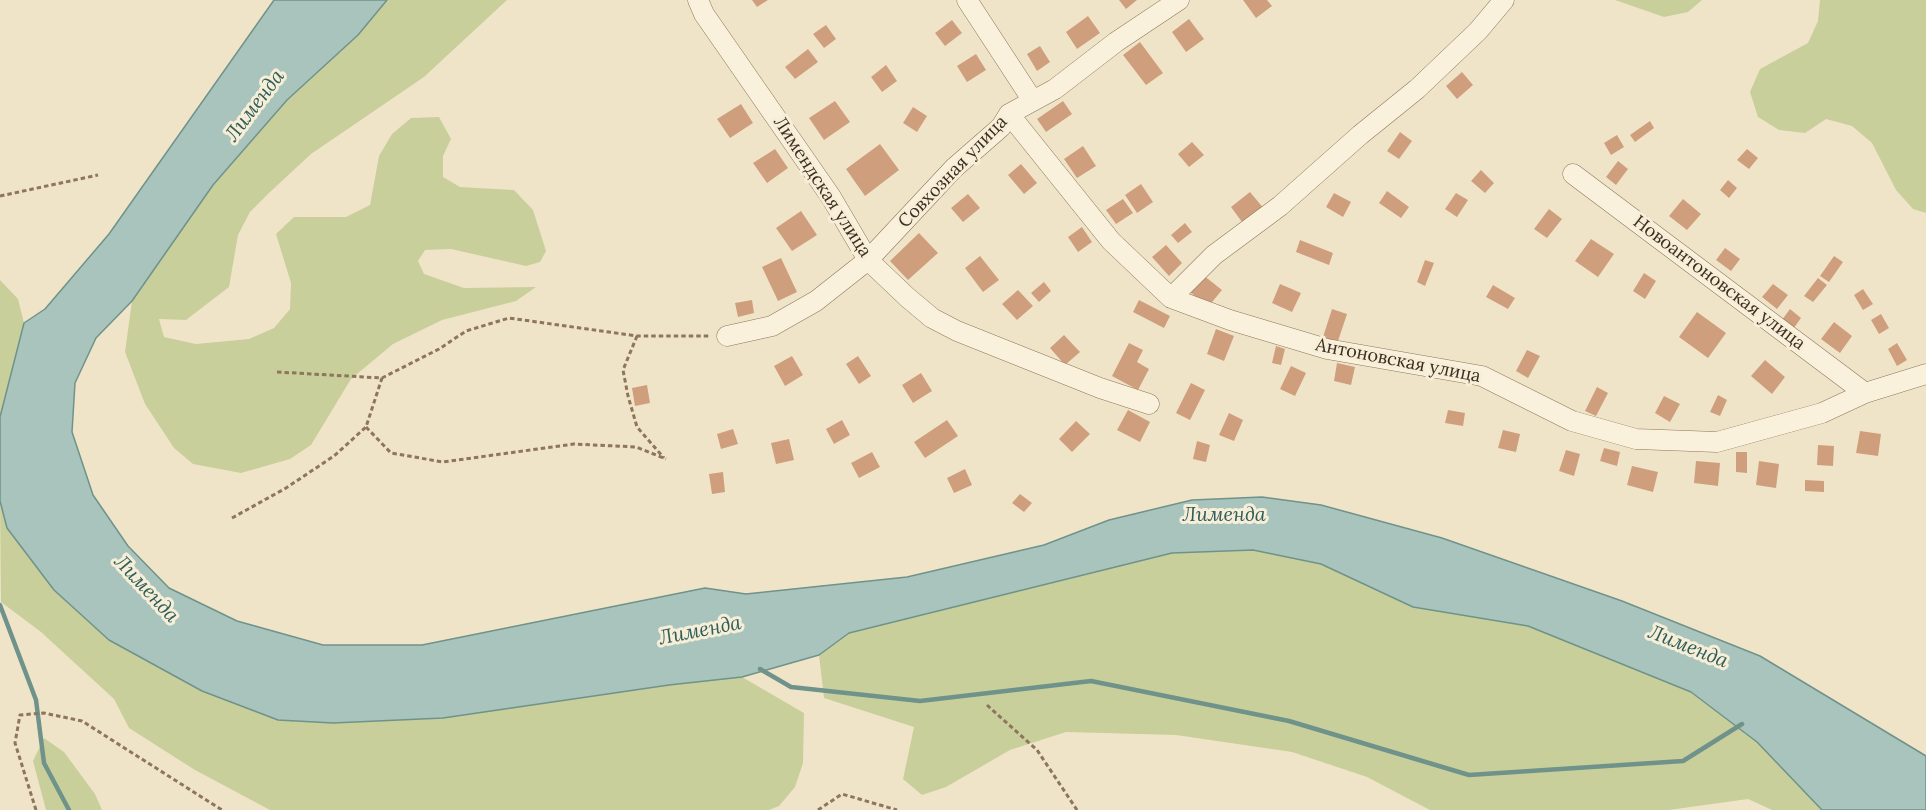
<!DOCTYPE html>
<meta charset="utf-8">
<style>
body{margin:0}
canvas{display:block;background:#f0e4c8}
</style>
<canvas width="1926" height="810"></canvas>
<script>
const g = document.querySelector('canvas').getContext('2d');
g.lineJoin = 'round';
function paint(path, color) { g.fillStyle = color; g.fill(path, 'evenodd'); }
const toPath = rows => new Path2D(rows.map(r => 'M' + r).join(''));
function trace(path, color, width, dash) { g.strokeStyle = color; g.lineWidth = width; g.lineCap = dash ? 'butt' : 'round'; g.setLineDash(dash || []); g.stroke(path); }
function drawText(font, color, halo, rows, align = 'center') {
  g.font = font + ' Lora,serif'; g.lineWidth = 6; g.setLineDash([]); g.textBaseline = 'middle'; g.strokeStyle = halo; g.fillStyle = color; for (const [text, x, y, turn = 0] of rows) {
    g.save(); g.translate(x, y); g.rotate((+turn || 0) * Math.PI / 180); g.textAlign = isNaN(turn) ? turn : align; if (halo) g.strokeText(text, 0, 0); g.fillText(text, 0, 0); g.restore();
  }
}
const green = toPath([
 [387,0,507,0,424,77,311,154,269,193,250,212,238,235,229,287,186,320,159,319,164,337,196,344,249,339,274,328,290,309,291,283,276,234,294,217,346,217,370,205,379,156,392,134,411,118,439,117,451,139,443,156,443,177,460,187,514,190,533,210,546,251,540,262,526,266,451,249,425,250,418,261,424,274,464,288,536,287,516,301,442,320,393,344,351,379,311,445,290,459,241,473,193,464,174,448,145,404,125,352,132,301,213,185,287,100,358,35],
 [1615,0,1702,0,1688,12,1664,17],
 [1820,0,1926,0,1926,213,1913,209,1896,190,1872,143,1852,126,1826,119,1805,133,1779,130,1758,117,1750,92,1760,69,1808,43,1818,21],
 [0,280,18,299,24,323,0,417],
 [0,501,7,528,54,590,109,640,202,691,278,720,333,723,443,718,669,685,742,677,804,713,803,763,795,787,779,806,769,810,270,810,195,770,129,728,114,699,41,632,1,602],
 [1253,550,1321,564,1413,607,1528,626,1691,692,1757,742,1822,810,1772,810,1748,799,1669,810,1430,810,1367,777,1292,752,1176,735,1066,732,1010,750,946,787,922,795,903,779,914,727,824,698,819,655,849,633,1172,553],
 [44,738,64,752,95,794,102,810,46,810,33,761]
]);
const water = toPath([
 [274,0,387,0,358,35,287,100,213,185,132,301,96,338,75,383,72,432,93,495,128,546,169,588,237,621,323,645,422,645,705,588,746,594,907,577,1044,545,1109,520,1192,500,1262,497,1321,505,1442,538,1622,601,1760,656,1926,756,1926,810,1822,810,1757,742,1691,692,1528,626,1413,607,1321,564,1253,550,1172,553,849,633,819,655,742,677,669,685,443,718,333,723,278,720,202,691,109,640,54,590,7,528,0,501,0,417,24,323,45,309,109,234,274,0]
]);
const stream = toPath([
 [0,605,36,700,44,763,69,810],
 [760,669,791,687,920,701,1091,681,1289,721,1469,775,1683,761,1742,724]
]);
const building = toPath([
 [752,0,768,0,757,7],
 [1119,0,1137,0,1126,9],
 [1243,0,1267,0,1272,6,1256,18],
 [1088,16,1100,33,1077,49,1066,32],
 [1189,19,1204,39,1186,52,1172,32],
 [952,20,962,33,945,46,935,33],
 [826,25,836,39,824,48,813,34],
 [1140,42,1163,73,1146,85,1123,55],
 [1040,46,1050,62,1037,71,1027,54],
 [808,49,818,62,795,79,785,67],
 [976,54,986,70,967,82,957,66],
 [886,65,897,81,882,92,871,77],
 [1462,72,1473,85,1457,99,1446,86],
 [835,101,850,122,824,140,809,118],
 [1063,101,1072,114,1046,132,1037,119],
 [741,104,753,123,730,138,717,119],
 [913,107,927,116,917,132,903,123],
 [1650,121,1654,128,1635,142,1630,135],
 [1400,132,1412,141,1399,159,1387,151],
 [1617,135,1624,147,1611,155,1604,143],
 [1192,142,1204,155,1189,167,1178,154],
 [880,144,899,170,865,196,846,169],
 [1083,146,1096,166,1077,178,1064,159],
 [775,149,788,168,767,183,753,163],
 [1747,149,1758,158,1749,169,1737,160],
 [1618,161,1628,169,1616,185,1606,177],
 [1021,164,1037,183,1024,194,1008,175],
 [1481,170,1494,183,1485,193,1471,181],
 [1728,180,1737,188,1729,198,1720,190],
 [1141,184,1153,202,1137,213,1125,195],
 [1387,191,1409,207,1401,218,1379,203],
 [1250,192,1265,210,1245,226,1231,207],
 [1334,193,1351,202,1343,217,1326,207],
 [1456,193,1468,200,1457,217,1445,209],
 [968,194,980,208,963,222,951,208],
 [1123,199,1133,213,1116,224,1106,210],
 [1683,199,1701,214,1687,230,1669,216],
 [1549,209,1562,219,1547,238,1534,229],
 [801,211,817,235,792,251,776,228],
 [1185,223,1192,232,1178,243,1171,235],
 [1082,227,1092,242,1078,252,1068,237],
 [919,233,938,253,908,280,890,261],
 [1591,239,1614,254,1598,277,1575,261],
 [1300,240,1333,253,1329,265,1296,252],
 [1166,245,1182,263,1169,276,1152,257],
 [1725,248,1740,259,1731,271,1716,260],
 [980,256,999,280,983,292,965,268],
 [1834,256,1843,262,1829,282,1820,276],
 [781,258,797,292,778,301,762,267],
 [1425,260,1434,263,1425,286,1417,282],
 [1644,273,1656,281,1645,299,1633,291],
 [1203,275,1222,290,1208,307,1190,292],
 [1818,278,1827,285,1813,302,1804,296],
 [1044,282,1051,291,1039,302,1031,293],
 [1280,284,1301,293,1292,312,1272,303],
 [1773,284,1788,295,1777,309,1762,297],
 [1493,285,1515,298,1508,309,1486,297],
 [1863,289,1873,304,1863,310,1854,295],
 [1018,290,1033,306,1017,320,1002,304],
 [752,300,754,313,738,317,735,303],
 [1139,300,1170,316,1164,328,1133,312],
 [1332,309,1347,314,1337,344,1322,340],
 [1790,309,1801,318,1791,332,1779,324],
 [1697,312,1726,333,1708,358,1679,337],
 [1881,314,1889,328,1879,334,1871,320],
 [1834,322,1852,336,1840,353,1821,339],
 [1216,329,1234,336,1224,361,1207,354],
 [1064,335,1080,352,1065,365,1050,348],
 [1129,343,1143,350,1137,362,1149,369,1138,390,1112,376],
 [1897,343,1907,360,1897,366,1888,349],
 [1276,346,1285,349,1281,365,1272,363],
 [1527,350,1540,356,1528,378,1516,371],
 [792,356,803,375,785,386,774,366],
 [858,356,871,376,859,384,846,364],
 [1765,360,1785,377,1772,394,1751,376],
 [1337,363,1355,367,1351,385,1334,381],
 [1291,366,1306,373,1295,396,1280,389],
 [921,373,932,391,913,403,902,385],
 [1191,383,1205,390,1190,420,1176,413],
 [647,385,650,403,635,406,632,388],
 [1597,387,1608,393,1596,416,1585,411],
 [1718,395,1727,400,1720,416,1710,412],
 [1664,396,1680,404,1670,422,1655,413],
 [1128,410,1150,422,1140,442,1117,430],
 [1448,410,1465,413,1463,426,1445,423],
 [1229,413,1243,420,1234,441,1219,435],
 [842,420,850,435,834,444,826,429],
 [947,420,958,436,925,458,914,442],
 [1076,421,1090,434,1072,452,1059,439],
 [733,429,738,444,721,449,717,434],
 [1503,430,1520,434,1516,452,1498,448],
 [1860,431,1881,434,1878,456,1856,453],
 [789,439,794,460,776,464,771,443],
 [1197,441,1210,445,1206,462,1193,459],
 [1818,445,1834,446,1833,466,1817,465],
 [1604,448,1620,452,1617,466,1600,461],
 [1566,450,1580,454,1574,476,1559,471],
 [872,452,880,467,859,478,851,463],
 [1736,452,1747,452,1747,473,1736,472],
 [1696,461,1720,463,1718,486,1694,483],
 [1759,461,1779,464,1776,488,1756,485],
 [1632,466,1658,472,1653,492,1627,485],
 [965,469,972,485,954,493,947,478],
 [723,472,725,492,712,494,709,474],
 [1805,480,1824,481,1824,492,1805,491],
 [1020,494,1032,503,1024,512,1012,503]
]);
const path = toPath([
 [0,196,98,175],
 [637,336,623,370,628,396,637,427,664,458],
 [277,372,382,378,439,349,466,331,509,318,637,336,710,336],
 [366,427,391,453,443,462,574,444,636,447,666,459],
 [232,518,286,488,334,456,366,427,382,378],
 [987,705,1037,750,1077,810],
 [36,810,15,743,20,715,44,713,82,721,222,810],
 [818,810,842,794,897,810]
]);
const minor = toPath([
 [698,0,704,14,831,197,868,260,907,297,932,318,957,331,1100,388,1149,404],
 [967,0,1033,101],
 [1009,114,1111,241,1171,298,1230,320,1327,349,1482,376,1572,421,1636,439,1717,442,1822,413,1865,393,1926,374],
 [1573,174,1865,393],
 [1171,298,1214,255,1280,206,1360,135,1417,89,1478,31,1504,0],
 [727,336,772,326,816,301,868,260,954,168,1001,127,1009,114,1055,89,1116,42,1179,0]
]);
const streetNames = [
 ["Совхозная улица",953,172,-46],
 ["Лимендская улица",822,187,57],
 ["Новоантоновская улица",1719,283,37],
 ["Антоновская улица",1398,361,11]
];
const waterNames = [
 ["Лименда",255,106,-53],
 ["Лименда",1224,515],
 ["Лименда",146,589,47],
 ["Лименда",700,631,-11],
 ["Лименда",1688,647,22]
];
paint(green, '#c9cf9b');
paint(water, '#a9c4bc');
trace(water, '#6f938a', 1.5);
trace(stream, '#6f938a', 4.5);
paint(building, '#cf9f7d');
trace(minor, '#8d765c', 21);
trace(path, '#8d765c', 3, [4.5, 3]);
trace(minor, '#faf1dc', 20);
drawText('18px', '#3d2e20', '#f7eed8', streetNames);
drawText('italic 20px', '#2f5d5a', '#f7eed8', waterNames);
</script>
